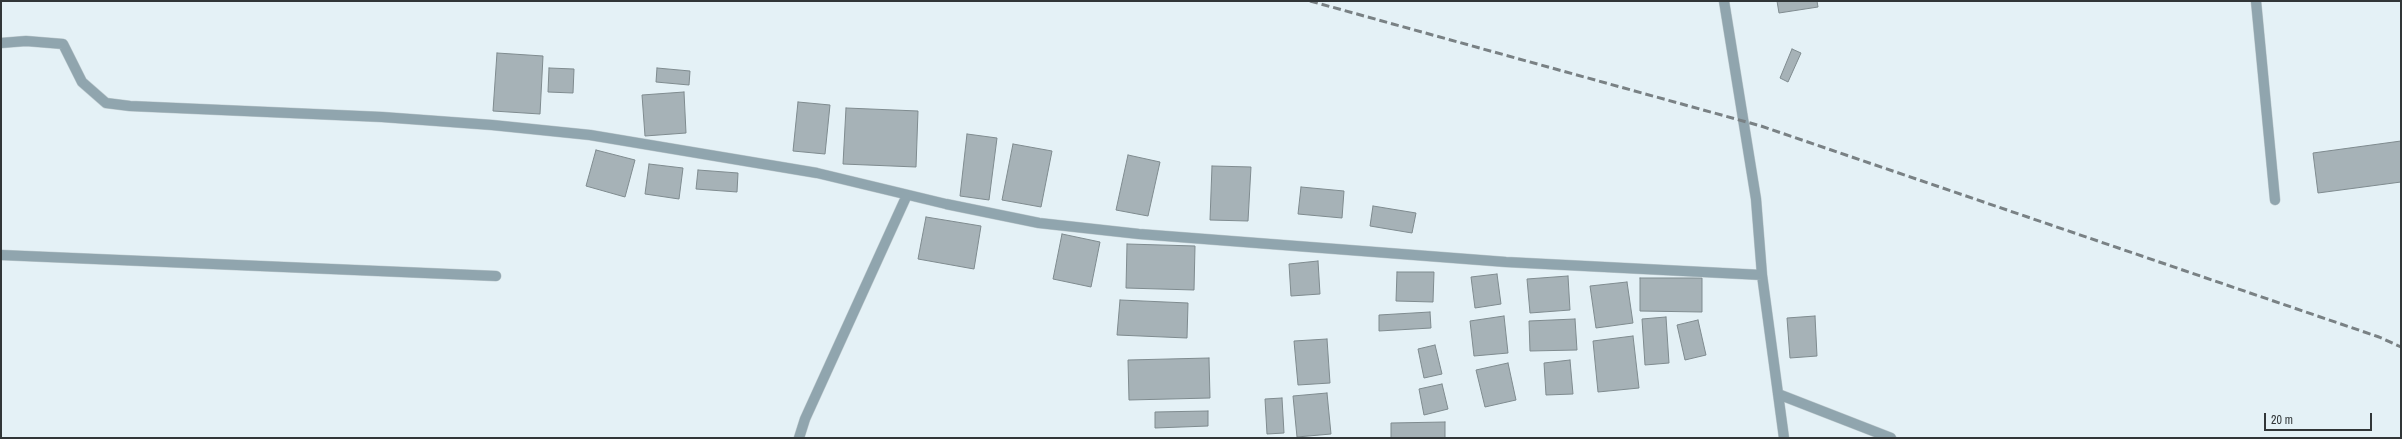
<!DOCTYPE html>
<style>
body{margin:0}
#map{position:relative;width:2402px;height:439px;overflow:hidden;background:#e4f1f6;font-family:"Archivo Narrow",sans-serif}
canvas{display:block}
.frame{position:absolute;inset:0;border:2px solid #313638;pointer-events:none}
.scale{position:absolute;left:2264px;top:413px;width:108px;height:18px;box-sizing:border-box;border:2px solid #313638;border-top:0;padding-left:5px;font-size:12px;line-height:14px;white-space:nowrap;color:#313638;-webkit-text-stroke:3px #e4f1f6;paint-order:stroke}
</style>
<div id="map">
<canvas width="2402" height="439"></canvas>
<div class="frame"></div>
<div class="scale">20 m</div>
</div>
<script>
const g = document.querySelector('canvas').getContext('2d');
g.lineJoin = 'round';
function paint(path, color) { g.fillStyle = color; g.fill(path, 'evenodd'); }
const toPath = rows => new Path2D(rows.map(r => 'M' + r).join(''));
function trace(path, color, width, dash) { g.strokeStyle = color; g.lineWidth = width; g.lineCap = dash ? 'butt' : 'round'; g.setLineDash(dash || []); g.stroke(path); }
const building = toPath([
 [1777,1,1817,1,1818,7,1779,13,1777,1],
 [1792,49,1801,53,1788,82,1780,78,1792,49],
 [497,53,543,56,540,114,493,111,497,53],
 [549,68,574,69,573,93,548,92,549,68],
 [657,68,690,71,689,85,656,82,657,68],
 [684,92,686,133,645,136,642,95,684,92],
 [798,102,830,105,825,154,793,151,798,102],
 [846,108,918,111,916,167,843,164,846,108],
 [967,134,997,138,989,200,960,196,967,134],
 [2401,141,2401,182,2318,193,2313,153,2401,141],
 [1013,144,1052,151,1041,207,1002,200,1013,144],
 [596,150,635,160,625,197,586,186,596,150],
 [1128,155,1160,162,1148,216,1116,210,1128,155],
 [649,164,683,168,679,199,645,194,649,164],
 [1212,166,1251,167,1248,221,1210,220,1212,166],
 [698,170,738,173,737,192,696,189,698,170],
 [1301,187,1344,191,1342,218,1298,214,1301,187],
 [1373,206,1416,213,1412,233,1370,226,1373,206],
 [926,217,981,226,974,269,918,259,926,217],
 [1062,234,1100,242,1091,287,1053,279,1062,234],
 [1127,244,1195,246,1194,290,1126,288,1127,244],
 [1318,261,1320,294,1291,296,1289,264,1318,261],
 [1397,272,1434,272,1433,302,1396,301,1397,272],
 [1497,274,1501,304,1475,308,1471,277,1497,274],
 [1568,276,1570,310,1530,313,1527,279,1568,276],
 [1640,278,1702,278,1702,312,1640,311,1640,278],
 [1627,282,1633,323,1596,328,1590,286,1627,282],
 [1120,300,1188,303,1187,338,1117,335,1120,300],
 [1430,312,1431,328,1379,331,1379,315,1430,312],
 [1504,316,1508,353,1474,356,1470,321,1504,316],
 [1815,316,1817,356,1790,358,1787,318,1815,316],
 [1666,317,1669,363,1645,365,1642,319,1666,317],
 [1575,319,1577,350,1530,351,1529,321,1575,319],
 [1698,320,1706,355,1685,360,1677,325,1698,320],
 [1633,336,1639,388,1598,392,1593,341,1633,336],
 [1327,339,1330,383,1298,385,1294,341,1327,339],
 [1435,345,1442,374,1424,378,1418,349,1435,345],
 [1209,358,1210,398,1129,400,1128,360,1209,358],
 [1570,360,1573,394,1546,395,1544,363,1570,360],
 [1508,363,1516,400,1485,407,1476,370,1508,363],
 [1442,384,1448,409,1424,415,1419,389,1442,384],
 [1327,393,1331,434,1297,437,1293,396,1327,393],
 [1282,398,1284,433,1267,434,1265,399,1282,398],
 [1208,411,1208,426,1155,428,1155,412,1208,411],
 [1445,422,1445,438,1391,438,1391,423,1445,422]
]);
const minor = toPath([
 [1724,1,1756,199,1762,275,1784,438],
 [2256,1,2275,200],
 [1,43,26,41,63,44,82,82,106,103,130,106,382,117,492,125,590,135,817,173,946,204,1039,223,1139,234,1506,262,1762,275],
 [1,255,496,276],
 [1778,394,1891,438],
 [799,438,805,419,907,195]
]);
const rail = toPath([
 [1310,1,1761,126,2379,337,2401,347]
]);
paint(building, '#a6b2b7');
trace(building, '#7f8b8f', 1);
trace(minor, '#c0ccd0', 11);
trace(minor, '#90a5ae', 10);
trace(rail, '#798184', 3, [8, 4]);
</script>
